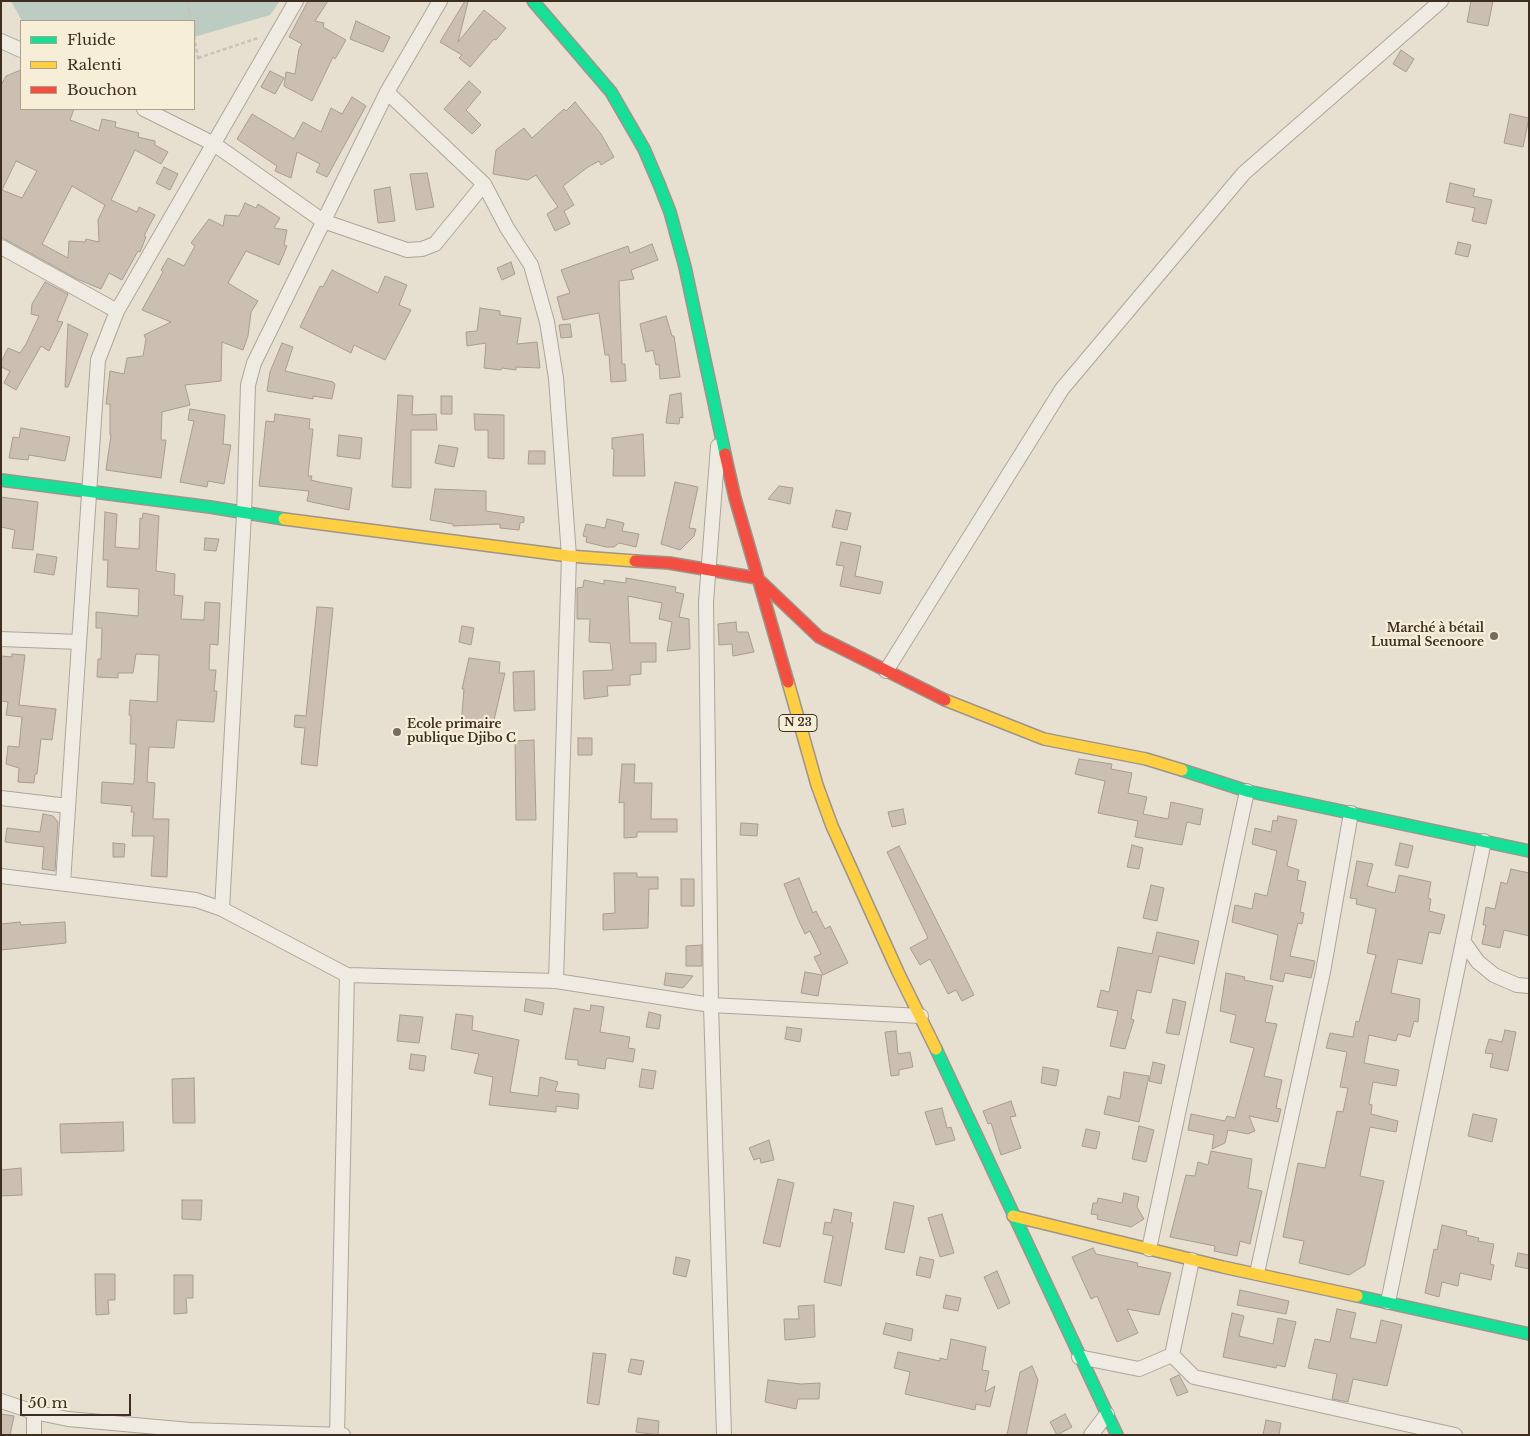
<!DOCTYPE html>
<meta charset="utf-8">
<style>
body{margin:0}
#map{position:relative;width:1530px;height:1436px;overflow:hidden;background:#e7e0d1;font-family:"Libre Baskerville",serif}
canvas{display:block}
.frame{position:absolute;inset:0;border:2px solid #3d2e20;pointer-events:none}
.legend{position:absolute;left:20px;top:20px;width:175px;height:90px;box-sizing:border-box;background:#f7eed8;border:1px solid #ada18e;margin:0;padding:6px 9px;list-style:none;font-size:15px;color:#3d2e20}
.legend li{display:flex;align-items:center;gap:10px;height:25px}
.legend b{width:25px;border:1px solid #ada18e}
.scale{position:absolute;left:20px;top:1394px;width:111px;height:22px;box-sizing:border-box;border:2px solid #3d2e20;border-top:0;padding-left:6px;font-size:15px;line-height:18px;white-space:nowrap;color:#3d2e20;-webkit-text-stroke:4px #f7eed8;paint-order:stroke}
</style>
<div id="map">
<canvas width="1530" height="1436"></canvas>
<div class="frame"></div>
<ul class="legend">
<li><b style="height:6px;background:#16e098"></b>Fluide</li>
<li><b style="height:6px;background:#ffcf43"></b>Ralenti</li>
<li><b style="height:6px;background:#f24e42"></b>Bouchon</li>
</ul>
<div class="scale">50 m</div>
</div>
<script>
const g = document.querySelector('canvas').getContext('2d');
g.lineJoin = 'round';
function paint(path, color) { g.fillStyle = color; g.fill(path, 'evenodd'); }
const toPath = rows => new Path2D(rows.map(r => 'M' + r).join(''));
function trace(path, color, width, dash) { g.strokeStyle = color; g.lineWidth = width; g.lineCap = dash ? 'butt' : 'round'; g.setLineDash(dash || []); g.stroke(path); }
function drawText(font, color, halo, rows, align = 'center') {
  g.font = font + ' "Libre Baskerville",serif'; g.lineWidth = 4.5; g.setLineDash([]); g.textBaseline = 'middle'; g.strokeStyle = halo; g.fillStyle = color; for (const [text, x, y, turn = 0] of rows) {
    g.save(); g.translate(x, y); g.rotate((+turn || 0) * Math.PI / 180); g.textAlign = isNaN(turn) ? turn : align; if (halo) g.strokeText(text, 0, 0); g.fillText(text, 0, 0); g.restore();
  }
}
const water = toPath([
 [11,1,280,1,270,15,194,37,194,21,22,21]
]);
const building = toPath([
 [308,1,328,1,315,21,324,23,323,27,346,40,335,59,333,57,312,101,284,86,286,72,295,74,299,49,302,44,289,37,308,1],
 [465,1,468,2,458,42,484,10,506,28,496,40,494,39,470,67,459,58,462,55,440,42,465,1],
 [1471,1,1493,1,1488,26,1467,22,1471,1],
 [356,21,390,37,383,52,350,39,356,21],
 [1401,50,1414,59,1406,72,1393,64,1401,50],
 [21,70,21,109,74,109,70,120,99,131,102,119,116,122,115,127,139,133,138,137,155,141,155,145,168,152,161,164,135,150,111,200,137,212,139,207,155,215,144,236,146,237,140,252,138,251,122,280,109,273,101,289,77,279,1,237,1,85,6,76,21,70],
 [16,161,37,171,22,198,2,190,16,161],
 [72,186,105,205,98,220,99,242,86,239,85,242,69,241,68,258,42,244,72,186],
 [270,71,284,78,275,94,261,87,270,71],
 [469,81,481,92,466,110,481,125,472,134,444,109,469,81],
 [352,97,366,106,327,177,316,172,320,164,297,152,291,178,275,171,277,166,237,139,252,114,294,139,303,122,321,132,331,108,342,114,352,97],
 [575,102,601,134,614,157,601,165,599,161,588,167,563,186,574,205,564,211,570,224,555,231,547,214,558,207,536,175,528,180,493,174,496,150,524,128,532,138,564,109,566,111,575,102],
 [1510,114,1529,118,1523,147,1504,143,1510,114],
 [164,167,178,174,170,190,156,183,164,167],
 [427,173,434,207,416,210,410,174,427,173],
 [1450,183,1475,189,1473,196,1492,200,1486,224,1472,221,1475,208,1446,202,1450,183],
 [390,187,395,221,378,223,374,190,390,187],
 [245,203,256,208,258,204,280,218,274,228,287,230,284,245,287,246,279,265,246,251,228,283,258,301,251,312,248,336,243,350,222,342,221,381,185,385,190,405,162,412,161,440,166,440,161,478,106,470,111,435,110,435,110,404,106,404,110,371,124,374,127,358,143,356,146,339,144,335,171,322,142,310,163,272,161,270,168,258,184,266,195,246,191,243,209,219,223,226,225,215,239,216,245,203],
 [1458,242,1471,245,1468,257,1455,254,1458,242],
 [652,244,658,260,631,270,634,279,619,281,622,364,625,364,626,381,611,382,609,355,605,355,599,313,563,320,557,297,570,293,561,270,628,246,630,253,652,244],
 [511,262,515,274,502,280,497,268,511,262],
 [332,270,378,293,385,276,407,285,399,305,411,310,385,360,354,345,351,353,300,327,320,286,323,287,332,270],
 [45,282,68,294,57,321,63,322,49,351,41,346,16,390,4,383,10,371,1,367,1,362,8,348,20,353,26,344,39,316,31,314,32,304,45,282],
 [480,308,500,311,500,315,521,318,517,344,537,342,540,368,516,367,516,370,502,368,501,370,484,368,486,343,467,346,466,332,477,331,480,308],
 [666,316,672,336,674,336,680,377,660,379,659,364,656,365,653,350,646,352,640,324,666,316],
 [68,324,88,334,68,387,65,387,68,324],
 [570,324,572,337,561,338,559,325,570,324],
 [282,343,293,347,285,371,333,382,335,384,332,399,313,396,313,399,267,391,270,372,282,343],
 [681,393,683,418,680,417,679,424,666,423,670,395,681,393],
 [398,395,413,396,412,415,436,414,437,430,411,430,411,488,392,487,398,395],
 [441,396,452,396,452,414,441,414,441,396],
 [190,409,225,415,223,444,231,445,224,484,208,481,207,487,180,482,194,421,188,420,190,409],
 [275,414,310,419,309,429,313,429,308,476,312,476,311,480,323,483,352,488,349,510,307,501,309,491,259,486,266,421,274,422,275,414],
 [474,414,504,415,504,459,488,458,488,430,475,430,474,414],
 [21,428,70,437,65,461,29,455,28,460,9,458,13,437,19,438,21,428],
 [643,434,645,476,613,476,614,449,612,449,612,438,643,434],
 [339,435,362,438,360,459,337,456,339,435],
 [439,445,458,448,454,467,435,463,439,445],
 [529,451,545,451,545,464,528,464,529,451],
 [675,482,698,487,689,528,696,529,694,536,680,550,661,544,675,482],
 [779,486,793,488,790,504,768,499,779,486],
 [435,489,486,491,486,511,524,517,524,522,520,523,519,530,500,528,500,524,453,526,453,524,430,520,435,489],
 [1,497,38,502,33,550,12,548,15,530,1,527,1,497],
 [836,510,851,513,847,530,832,527,836,510],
 [105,512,117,514,115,547,139,549,140,518,142,519,143,513,159,516,156,571,175,574,174,595,183,596,181,619,204,620,205,602,220,603,218,645,210,644,209,670,216,670,214,691,217,691,214,722,177,720,174,748,149,747,147,782,155,783,153,819,169,819,167,877,151,876,154,836,132,836,134,812,131,812,132,806,101,803,102,782,133,784,134,782,136,744,130,744,131,716,129,715,130,700,157,702,159,658,159,655,136,654,133,673,118,673,118,678,97,677,98,659,101,659,102,628,96,628,96,612,138,616,139,589,107,587,108,560,103,560,105,512],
 [607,519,624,523,622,531,639,534,636,547,619,543,614,547,606,547,586,542,587,537,583,536,586,524,605,528,607,519],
 [205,538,219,539,216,551,204,550,205,538],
 [841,542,861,546,855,576,883,582,880,594,840,586,844,566,836,565,841,542],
 [37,554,57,557,54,575,34,572,37,554],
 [626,578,676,587,675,592,684,594,679,617,689,619,690,649,667,651,672,622,659,619,662,603,628,596,630,643,656,643,656,662,641,662,641,674,630,675,630,685,607,686,608,696,584,699,583,671,613,670,610,643,589,642,590,619,577,619,577,588,583,587,584,580,604,584,604,580,626,583,626,578],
 [317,607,333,608,317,766,301,764,305,728,294,727,295,715,306,716,317,607],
 [736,622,737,632,748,632,754,652,733,656,732,644,719,645,718,624,736,622],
 [462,626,474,628,471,645,459,642,462,626],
 [12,654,25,655,19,705,56,709,52,740,41,739,37,774,35,774,34,783,18,782,19,768,6,764,8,746,19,747,22,717,6,715,8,702,1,701,1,656,12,657,12,654],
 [469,658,500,662,499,673,505,673,491,733,461,726,464,689,462,689,469,658],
 [534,671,535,710,514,711,513,672,534,671],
 [578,738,592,738,592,755,578,755,578,738],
 [534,740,536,820,516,820,515,741,534,740],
 [1079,759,1112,764,1111,769,1132,773,1128,793,1147,797,1143,814,1168,819,1171,802,1203,809,1200,825,1187,822,1182,845,1135,837,1138,821,1098,813,1105,781,1075,774,1079,759],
 [622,764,635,764,634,783,652,783,651,819,677,819,677,832,637,832,637,837,624,838,624,802,619,803,622,764],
 [903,809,906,824,892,827,888,812,903,809],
 [43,814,53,816,58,822,55,871,42,869,44,847,5,842,7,828,40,832,43,814],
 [1278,816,1297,820,1287,866,1299,870,1297,880,1306,882,1300,912,1304,913,1302,924,1298,923,1290,956,1315,961,1311,978,1285,973,1283,982,1270,979,1278,935,1232,922,1235,905,1252,909,1255,893,1267,896,1277,851,1252,844,1255,828,1271,832,1273,820,1277,821,1278,816],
 [741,823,758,824,757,836,740,835,741,823],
 [113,843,125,844,124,857,113,857,113,843],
 [1400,843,1413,846,1408,868,1395,865,1400,843],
 [1132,845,1143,848,1139,869,1127,867,1132,845],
 [899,846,974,995,962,1001,956,990,948,994,930,959,920,965,910,948,928,938,887,852,899,846],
 [1357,861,1373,864,1367,886,1395,893,1399,875,1431,882,1428,898,1431,899,1429,911,1445,915,1440,934,1429,932,1422,964,1398,959,1391,993,1420,999,1418,1022,1414,1021,1410,1037,1398,1034,1396,1041,1369,1035,1364,1063,1399,1070,1396,1086,1373,1082,1369,1104,1372,1105,1371,1114,1398,1121,1396,1132,1370,1127,1360,1176,1384,1181,1365,1265,1349,1275,1299,1263,1304,1241,1283,1237,1298,1163,1325,1168,1337,1111,1343,1112,1348,1088,1340,1087,1347,1052,1326,1048,1330,1033,1353,1037,1356,1021,1359,1022,1376,955,1367,953,1376,909,1356,904,1357,899,1350,898,1357,861],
 [1511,869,1529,873,1529,936,1504,930,1500,948,1482,944,1486,925,1483,925,1486,907,1495,909,1501,882,1507,884,1511,869],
 [614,873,637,873,637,877,658,877,658,889,649,889,648,928,603,930,603,914,615,913,614,873],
 [799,878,813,913,816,911,825,929,830,926,848,963,823,975,814,957,821,954,810,931,805,934,798,919,784,884,799,878],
 [681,879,694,879,694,906,681,906,681,879],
 [1151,885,1164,888,1157,921,1143,918,1151,885],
 [20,922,21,925,65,922,66,943,1,950,1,924,20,922],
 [1157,932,1199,941,1194,964,1159,956,1151,993,1137,990,1131,1019,1134,1020,1125,1049,1110,1046,1118,1011,1097,1007,1101,990,1109,992,1118,947,1152,954,1157,932],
 [702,945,702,966,686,966,686,946,702,945],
 [805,972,822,975,818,996,801,993,805,972],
 [666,973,693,976,683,988,664,985,666,973],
 [1226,973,1245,977,1244,980,1273,986,1265,1022,1277,1024,1264,1076,1282,1080,1276,1108,1281,1109,1278,1122,1249,1116,1255,1131,1248,1134,1228,1130,1225,1143,1212,1149,1214,1135,1188,1130,1191,1114,1225,1121,1227,1116,1235,1118,1254,1048,1230,1042,1236,1015,1220,1011,1226,973],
 [526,999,544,1003,542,1015,524,1011,526,999],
 [1173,999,1186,1002,1179,1035,1166,1033,1173,999],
 [591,1005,604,1007,600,1032,630,1037,628,1048,635,1049,633,1062,608,1058,606,1060,605,1069,578,1065,578,1060,565,1059,574,1008,590,1011,591,1005],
 [649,1012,661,1015,659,1029,646,1027,649,1012],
 [456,1014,473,1016,472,1030,519,1040,510,1092,538,1096,540,1077,558,1082,555,1091,579,1094,578,1109,556,1106,556,1112,489,1105,493,1077,474,1073,479,1054,451,1049,456,1014],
 [400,1015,423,1017,419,1043,397,1041,400,1015],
 [787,1027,802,1029,800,1042,785,1039,787,1027],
 [1505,1030,1516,1032,1508,1071,1490,1067,1493,1054,1485,1053,1489,1039,1502,1042,1505,1030],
 [896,1031,898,1054,910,1052,913,1067,899,1070,899,1075,891,1076,885,1032,896,1031],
 [411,1054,426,1056,424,1071,409,1069,411,1054],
 [1153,1062,1165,1065,1161,1084,1149,1081,1153,1062],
 [1043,1067,1059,1070,1056,1086,1041,1083,1043,1067],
 [642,1069,656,1071,653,1089,639,1087,642,1069],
 [1124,1072,1149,1076,1139,1122,1104,1114,1108,1096,1120,1099,1124,1072],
 [194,1078,195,1123,173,1123,172,1079,194,1078],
 [1011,1101,1016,1116,1010,1117,1021,1148,1001,1155,991,1123,988,1124,983,1111,1011,1101],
 [942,1108,947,1128,951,1127,955,1140,936,1145,925,1112,942,1108],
 [1473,1114,1497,1119,1492,1142,1468,1136,1473,1114],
 [123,1122,124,1151,61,1153,60,1124,123,1122],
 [1139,1126,1154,1130,1146,1162,1132,1159,1139,1126],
 [1086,1129,1100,1132,1096,1149,1082,1146,1086,1129],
 [769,1140,774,1160,761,1163,760,1158,754,1160,749,1148,769,1140],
 [1211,1151,1252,1159,1248,1188,1262,1191,1250,1244,1240,1241,1237,1256,1214,1251,1215,1246,1170,1237,1186,1175,1195,1176,1198,1162,1208,1165,1211,1151],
 [21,1168,22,1195,1,1196,1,1170,21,1168],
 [778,1179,794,1183,780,1247,763,1243,778,1179],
 [1124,1193,1139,1197,1137,1207,1144,1219,1131,1227,1097,1219,1098,1215,1091,1214,1093,1203,1097,1203,1098,1198,1122,1203,1124,1193],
 [182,1200,202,1200,201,1220,182,1219,182,1200],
 [894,1202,914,1206,904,1253,885,1249,894,1202],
 [834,1209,852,1213,850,1222,853,1223,841,1286,824,1282,833,1236,823,1234,825,1222,831,1223,834,1209],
 [942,1214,954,1253,940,1257,928,1218,942,1214],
 [1442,1225,1467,1231,1466,1235,1479,1238,1478,1241,1494,1244,1490,1264,1494,1265,1491,1280,1460,1273,1458,1286,1442,1282,1439,1297,1425,1293,1434,1249,1437,1250,1442,1225],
 [1093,1248,1096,1254,1138,1263,1137,1266,1171,1273,1159,1315,1127,1309,1138,1333,1117,1342,1097,1296,1091,1299,1072,1257,1093,1248],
 [1518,1253,1529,1255,1529,1269,1515,1266,1518,1253],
 [676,1257,690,1260,686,1277,673,1274,676,1257],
 [920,1257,934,1260,930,1278,916,1275,920,1257],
 [997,1271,1010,1303,998,1309,984,1277,997,1271],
 [95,1274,115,1274,115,1300,108,1300,109,1314,96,1315,95,1274],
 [174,1275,193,1275,193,1298,186,1298,187,1313,174,1314,174,1275],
 [1240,1290,1289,1301,1286,1314,1237,1305,1240,1290],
 [946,1295,961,1298,958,1311,943,1308,946,1295],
 [814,1305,815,1337,785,1340,784,1319,799,1319,798,1306,814,1305],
 [1337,1309,1356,1313,1350,1338,1376,1343,1381,1320,1402,1325,1387,1386,1353,1379,1348,1402,1332,1399,1337,1374,1308,1368,1315,1339,1330,1342,1337,1309],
 [1232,1313,1244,1316,1239,1336,1273,1344,1278,1318,1296,1322,1285,1367,1277,1365,1276,1368,1223,1357,1232,1313],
 [886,1323,913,1329,911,1341,883,1334,886,1323],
 [951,1339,986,1347,982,1370,989,1371,985,1392,995,1386,990,1407,976,1404,975,1410,905,1394,910,1372,894,1368,898,1352,940,1361,940,1358,947,1360,951,1339],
 [593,1353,606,1354,599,1405,587,1403,593,1353],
 [631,1359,644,1361,641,1375,628,1372,631,1359],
 [1032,1366,1038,1380,1026,1435,1007,1435,1020,1372,1032,1366],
 [1179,1375,1188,1392,1177,1396,1170,1379,1179,1375],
 [768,1380,801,1384,820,1383,819,1399,798,1399,796,1409,765,1402,768,1380],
 [1,1414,14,1416,10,1435,1,1435,1,1414],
 [1065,1414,1072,1427,1057,1435,1050,1422,1065,1414],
 [638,1418,659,1421,658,1435,636,1432,638,1418],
 [1266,1420,1281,1423,1279,1435,1263,1435,1266,1420]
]);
const path = toPath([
 [187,1,191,21],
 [194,36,198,58,194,59],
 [198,58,258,38]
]);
const street = toPath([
 [1,41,21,50],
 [387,92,484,184,507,228,531,265,547,322,556,378,569,556,556,981],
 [144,109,214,144,323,221,407,250,422,249,435,244,484,184],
 [1,247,117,311],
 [718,446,706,602,711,1005,724,1435],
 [1,639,79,642],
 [886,671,1062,389,1244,173,1441,1],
 [1,798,68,806],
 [1,876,196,900,222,909,347,975,556,981,711,1005,921,1016],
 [63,883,98,360,117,311,296,1],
 [222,909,244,514,248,385,254,363,387,92,440,1],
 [1463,941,1478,962,1494,975,1517,985,1529,986],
 [1149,1249,1247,791],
 [1257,1273,1323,972,1351,813],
 [1388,1302,1484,841],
 [1172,1355,1194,1377,1455,1435],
 [1079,1357,1139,1369,1172,1355,1192,1260],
 [1,1401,34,1412,68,1419,190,1430,343,1435],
 [34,1435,34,1412],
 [337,1435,347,975],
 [1091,1435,1107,1414]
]);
const fast = toPath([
 [533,1,611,92,644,149,659,184,670,212,685,267,725,454],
 [1,480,210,507,284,519],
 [1182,770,1247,791,1529,851],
 [936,1049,1117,1435],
 [1357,1296,1529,1334]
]);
const slow = toPath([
 [284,519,569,556,635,561],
 [788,682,817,785,832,826,898,972,936,1049],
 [945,700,1044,739,1146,759,1182,770],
 [1013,1216,1223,1267,1357,1296]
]);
const jam = toPath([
 [725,454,735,498,788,682],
 [635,561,669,563,757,578,819,637,945,700]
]);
const markers = [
 [1494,636,5,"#786c5e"],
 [397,732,5,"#786c5e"]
];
const shields = [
 [798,723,38]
];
const shieldNames = [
 ["N 23",798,723]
];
const poiNames = [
 ["Marché à bétail",1484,629],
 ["Luumal Seenoore",1484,643],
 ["Ecole primaire",407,725,"left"],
 ["publique Djibo C",407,739,"left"]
];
paint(water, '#bcccc2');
paint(building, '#cbbfb2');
trace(building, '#a89c90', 1);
trace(street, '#ada599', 16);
trace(fast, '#9c958a', 14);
trace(slow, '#9c958a', 14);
trace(jam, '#9c958a', 14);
trace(path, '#c8c2b9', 2.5, [4, 2.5]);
trace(street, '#efebe3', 14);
trace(fast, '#16e098', 11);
trace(slow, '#ffcf43', 11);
trace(jam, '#f24e42', 11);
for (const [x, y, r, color] of markers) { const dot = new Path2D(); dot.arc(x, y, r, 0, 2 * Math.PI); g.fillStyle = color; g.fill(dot); trace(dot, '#f7eed8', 2); }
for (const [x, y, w] of shields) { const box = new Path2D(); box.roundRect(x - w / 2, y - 8.5, w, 17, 4); g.fillStyle = '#f7eed8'; g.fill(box); trace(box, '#3d2e20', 1); }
drawText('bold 11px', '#3d2e20', null, shieldNames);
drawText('bold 12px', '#3d2e20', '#f7eed8', poiNames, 'right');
</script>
